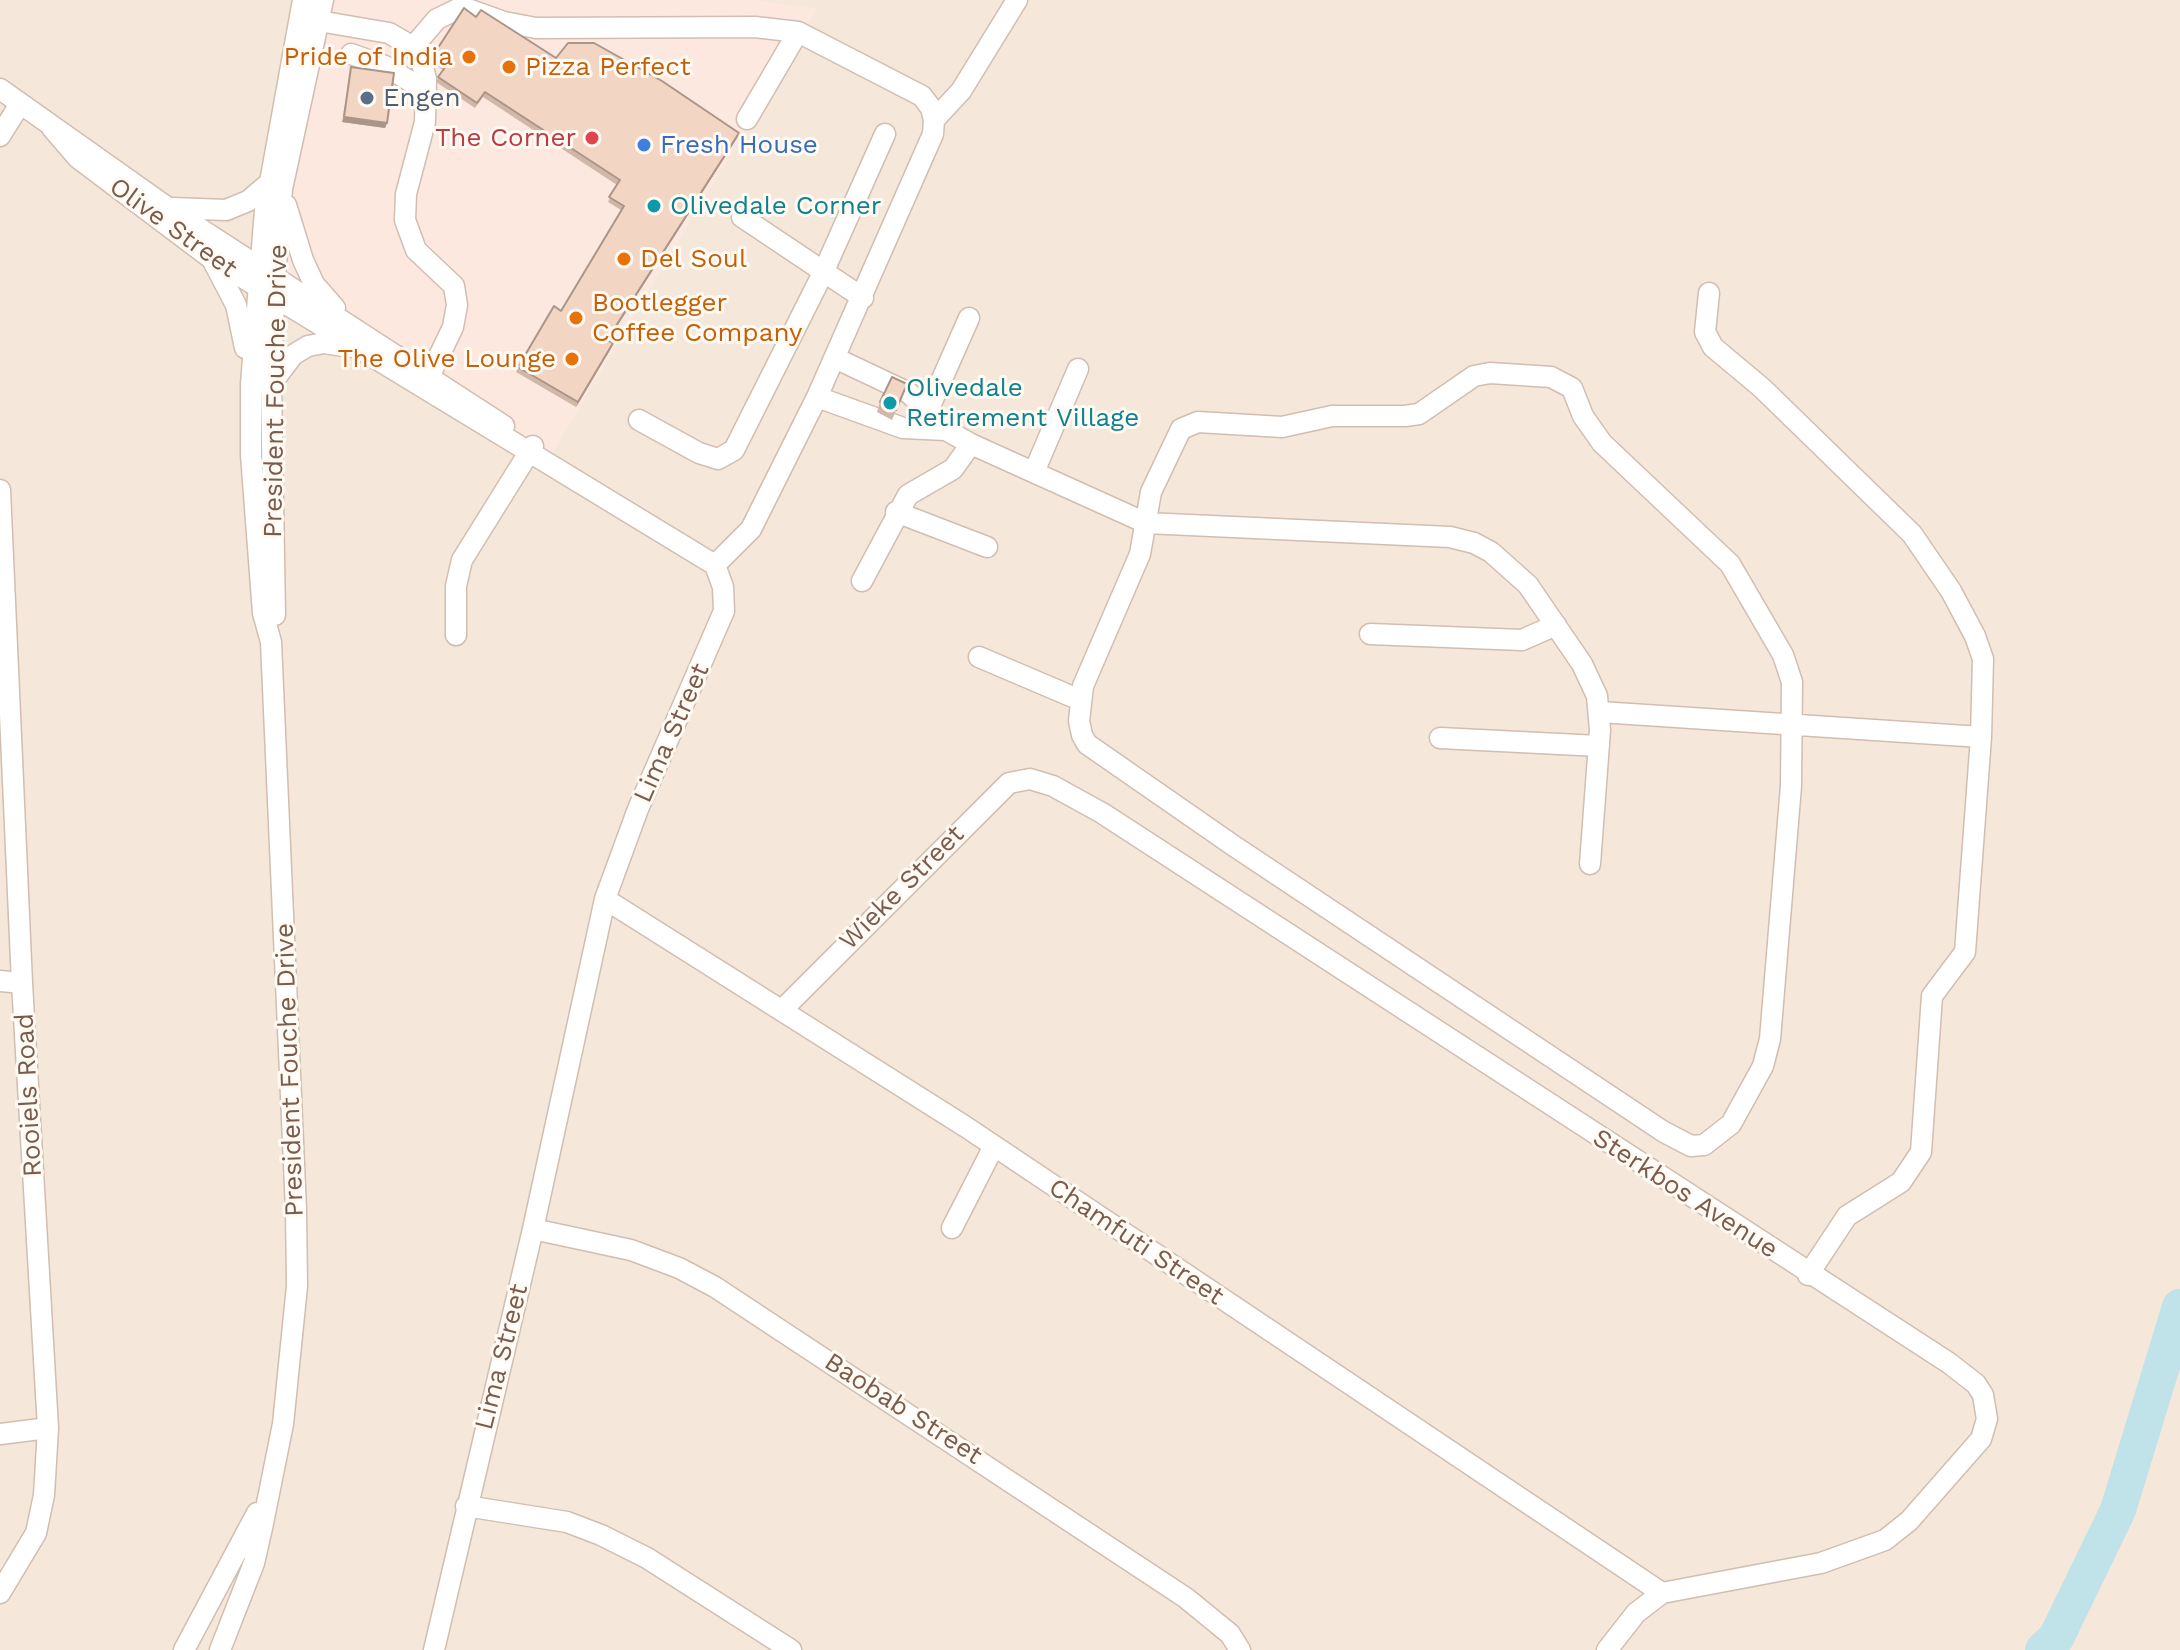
<!DOCTYPE html>
<style>
body{margin:0}
canvas{display:block;background:#fdf6ec}
</style>
<canvas width="2180" height="1650"></canvas>
<script>
const g = document.querySelector('canvas').getContext('2d');
g.lineJoin = 'round';
function paint(path, color) { g.fillStyle = color; g.fill(path, 'evenodd'); }
const toPath = rows => new Path2D(rows.map(r => 'M' + r).join(''));
function trace(path, color, width, dash) { g.strokeStyle = color; g.lineWidth = width; g.lineCap = dash ? 'butt' : 'round'; g.setLineDash(dash || []); g.stroke(path); }
function drawText(font, color, halo, rows, align = 'center') {
  g.font = font + ' "Work Sans",sans-serif'; g.lineWidth = 6; g.setLineDash([]); g.textBaseline = 'middle'; g.strokeStyle = halo; g.fillStyle = color; for (const [text, x, y, turn = 0] of rows) {
    g.save(); g.translate(x, y); g.rotate((+turn || 0) * Math.PI / 180); g.textAlign = isNaN(turn) ? turn : align; if (halo) g.strokeText(text, 0, 0); g.fillText(text, 0, 0); g.restore();
  }
}
const residential = toPath([
 [0,0,2180,0,2180,1650,0,1650]
]);
const commercial = toPath([
 [328,0,752,0,817,9,551,455,267,280]
]);
const river = toPath([
 [2043,1650,2056,1638,2118,1510,2180,1307]
]);
const minor = toPath([
 [307,19,389,33,413,47,420,56,426,79,425,122,406,194,405,220,416,250,454,286,457,305,453,327,430,375],
 [413,47,437,19,462,7,504,22,536,28,755,27,798,32],
 [351,54,385,66,426,91],
 [0,89,168,208,504,426],
 [934,120,961,91,1017,0],
 [52,128,78,158,212,259,715,565],
 [0,136,20,104],
 [286,205,303,260,314,284,335,308],
 [172,208,226,210,248,201,268,184],
 [742,217,863,298],
 [214,263,236,305,245,348],
 [1709,293,1705,332,1713,347,1762,388,1912,534,1951,591,1975,636,1983,659,1981,737,1965,952,1932,996,1921,1152,1901,1182,1847,1216,1808,1275],
 [835,358,909,393,946,430,971,444,1146,523,1450,537,1474,543,1491,552,1528,585,1582,664,1597,696,1600,730,1590,864],
 [1490,373,1551,377,1572,388,1583,416,1602,443,1730,564,1783,655,1792,682,1791,786,1770,1039,1763,1066,1731,1124,1704,1145,1691,1146,1664,1132,1234,846,1087,744,1082,735,1079,721,1083,686,1140,554,1151,492,1181,429,1198,422,1282,427,1332,416,1405,416,1419,414,1474,376,1490,373],
 [271,384,293,355,308,346,324,343,350,347],
 [817,397,903,428,946,430],
 [639,420,699,453,718,459,734,450,823,273,885,134],
 [923,422,969,318],
 [1034,472,1078,369],
 [0,490,22,983,48,1428,44,1495,36,1533,0,1593],
 [896,512,987,547],
 [862,581,908,495,953,469,971,444],
 [275,615,271,384,275,277,282,189,323,0],
 [1370,634,1522,640,1556,625],
 [456,635,456,586,462,560,533,446],
 [979,657,1080,700],
 [1600,712,1981,737],
 [1440,738,1599,746],
 [605,899,966,1127,1662,1593],
 [0,981,22,983],
 [782,1010,1009,783,1030,779,1053,786,1102,813,1949,1363,1976,1384,1983,1395,1987,1419,1981,1439,1909,1521,1885,1540,1821,1563,1662,1593],
 [952,1228,994,1146],
 [533,1229,631,1250,679,1268,715,1287,1186,1598,1230,1634,1240,1650],
 [0,1434,48,1428],
 [466,1506,567,1522,601,1535,647,1558,791,1650],
 [184,1650,257,1513],
 [220,1650,254,1563,262,1528,283,1424,297,1286,296,1210,271,642,263,613,251,455,251,384,265,210,303,0],
 [434,1650,533,1229,605,899,638,809,724,611,723,587,715,565,751,529,817,397,933,134,934,120,931,108,922,96,798,32,747,119],
 [1607,1650,1636,1613,1662,1593]
]);
const wall = toPath([
 [476,17,556,58,739,133,737,138,608,340,613,343,611,348,576,407,516,372,518,367,561,311,621,210,608,202,617,185,483,97,475,108,436,82,443,70,431,62,432,57],
 [351,67,387,123,385,128,342,122],
 [903,394,892,420,877,412,880,402]
]);
const shadedWall = toPath([
 [344,117,387,123,385,128,342,122],
 [739,133,737,138,605,345,607,340],
 [613,343,611,348,576,407,578,402]
]);
const building = toPath([
 [464,8,476,17,481,10,556,58,568,43,594,43,662,81,739,133,607,340,613,343,578,402,518,367,554,306,561,311,624,206,609,197,620,180,485,92,477,103,438,77,446,66,432,57,464,8],
 [351,67,394,73,387,123,344,117,351,67],
 [892,377,907,384,896,410,880,402,892,377]
]);
const markers = [
 [469,57,8,"#e8710a"],
 [509,67,8,"#e8710a"],
 [367,98,8,"#5c6f8a"],
 [592,138,8,"#e0444e"],
 [644,145,8,"#3f7fe0"],
 [654,206,8,"#0f9aa8"],
 [624,259,8,"#e8710a"],
 [576,318,8,"#e8710a"],
 [572,359,8,"#e8710a"],
 [890,403,8,"#0f9aa8"]
];
const foodNames = [
 ["Pride of India",453,57,"right"],
 ["Pizza Perfect",525,67],
 ["Del Soul",640,259],
 ["Bootlegger",592,303],
 ["Coffee Company",592,333],
 ["The Olive Lounge",556,359,"right"]
];
const serviceNames = [
 ["Engen",383,98]
];
const healthNames = [
 ["The Corner",576,138]
];
const shopNames = [
 ["Fresh House",660,145]
];
const cultureNames = [
 ["Olivedale Corner",670,206],
 ["Olivedale",906,388],
 ["Retirement Village",906,418]
];
const streetNames = [
 ["Olive Street",173,228,36],
 ["President Fouche Drive",276,391,-89],
 ["Lima Street",672,733,-66],
 ["Wieke Street",902,888,-45],
 ["President Fouche Drive",290,1070,-92],
 ["Rooiels Road",29,1095,-93],
 ["Sterkbos Avenue",1685,1194,33],
 ["Chamfuti Street",1136,1242,34],
 ["Lima Street",502,1357,-76],
 ["Baobab Street",903,1409,33]
];
paint(residential, '#f5e8da');
paint(commercial, '#fde8e0');
trace(river, '#bfe3e8', 36);
trace(minor, '#d1beb0', 23);
trace(minor, '#fff', 20);
paint(wall, '#d1b7a8');
paint(shadedWall, '#aa9588');
paint(building, '#f3d5c3');
trace(building, '#aa9588', 2);
for (const [x, y, r, color] of markers) { const dot = new Path2D(); dot.arc(x, y, r, 0, 2 * Math.PI); g.fillStyle = color; g.fill(dot); trace(dot, '#fffaf3', 3); }
drawText('26px', '#c56008', '#fffaf3', foodNames, 'left');
drawText('26px', '#4e5e75', '#fffaf3', serviceNames, 'left');
drawText('26px', '#be3a42', '#fffaf3', healthNames, 'right');
drawText('26px', '#366cbe', '#fffaf3', shopNames, 'left');
drawText('26px', '#0d838f', '#fffaf3', cultureNames, 'left');
drawText('26px', '#7a5c4d', '#fffaf3', streetNames);
</script>
